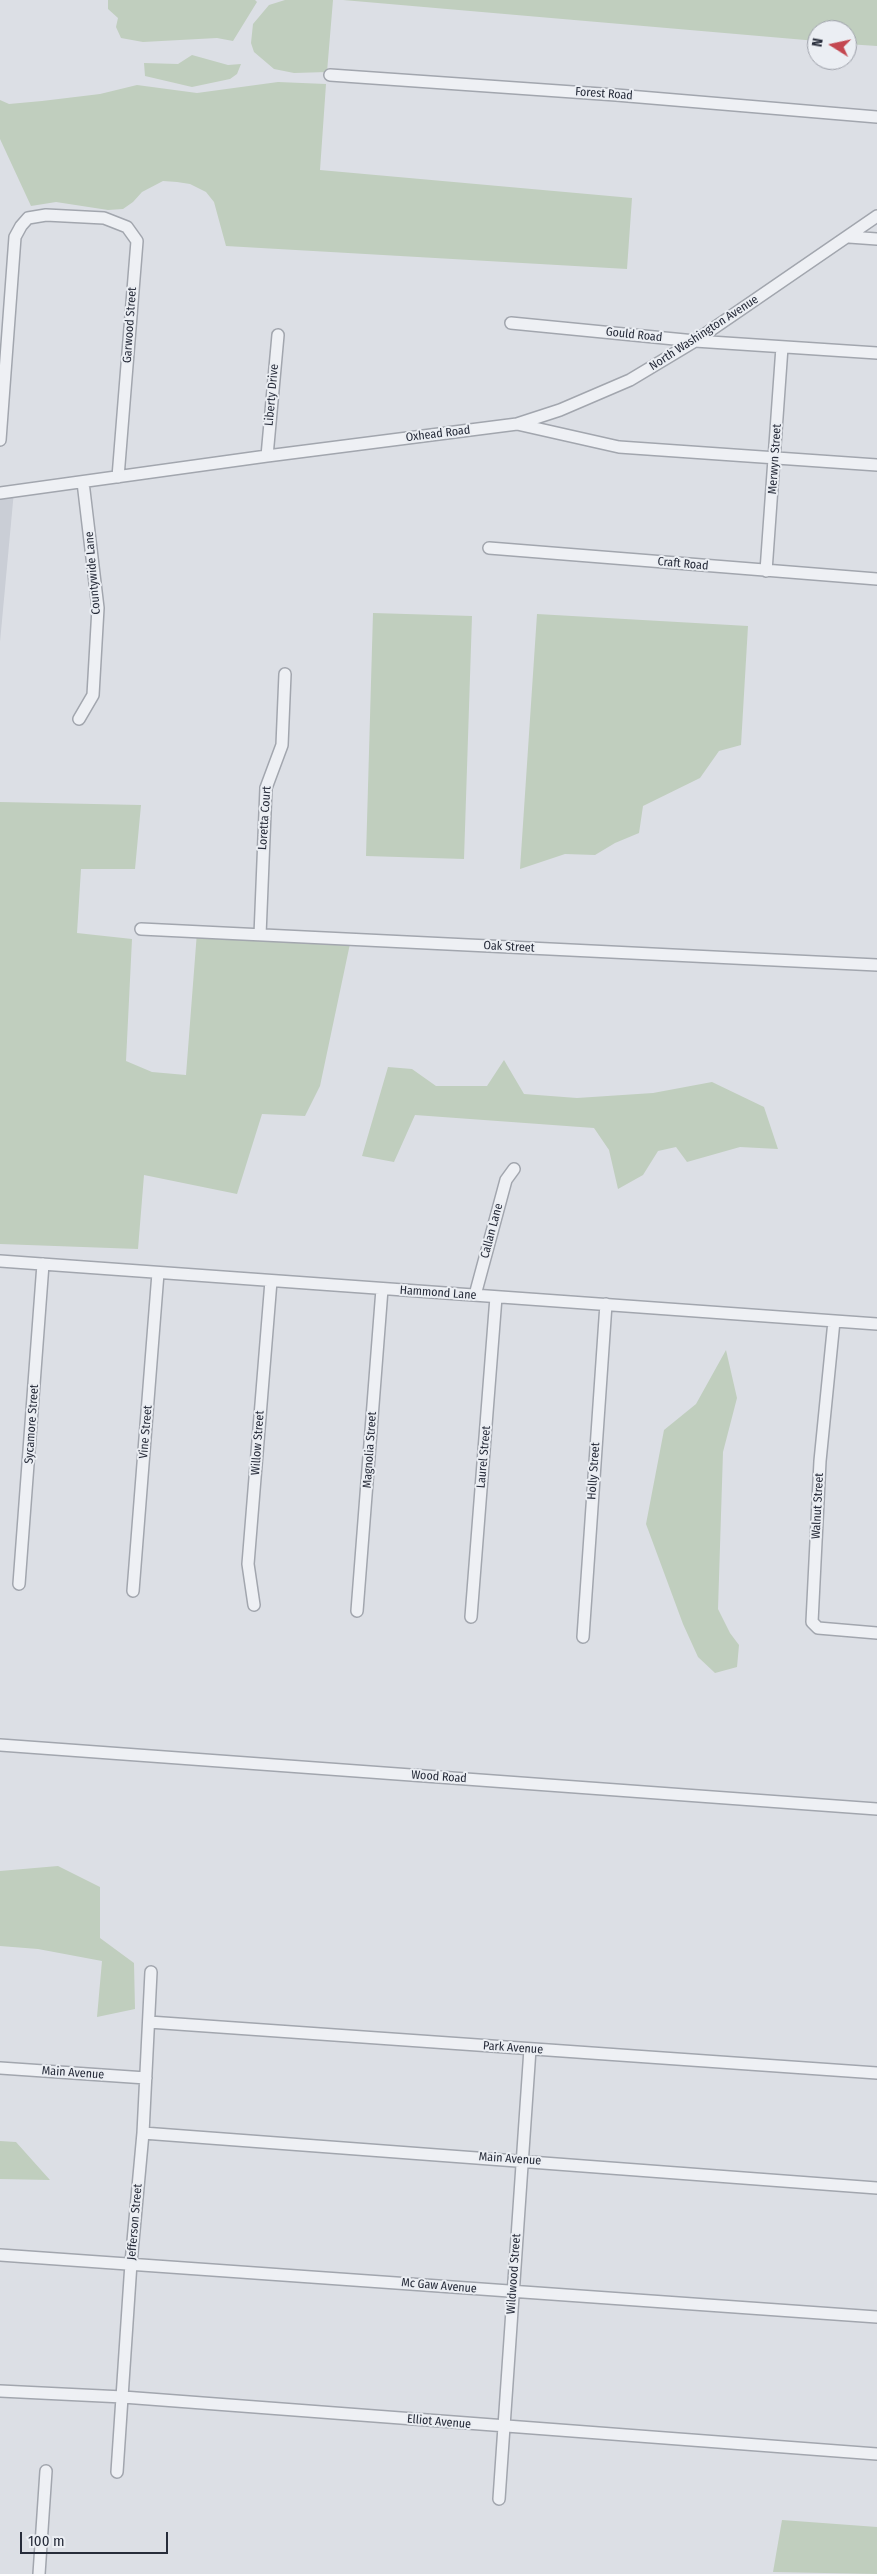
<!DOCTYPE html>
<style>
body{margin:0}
#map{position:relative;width:877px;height:2574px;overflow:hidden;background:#dcdfe5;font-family:"Fira Sans Condensed",sans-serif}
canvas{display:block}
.north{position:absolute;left:807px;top:20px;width:50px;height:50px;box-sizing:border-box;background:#ebeef3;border:1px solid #9da0a9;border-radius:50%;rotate:280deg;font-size:14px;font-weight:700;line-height:20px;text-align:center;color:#272c3a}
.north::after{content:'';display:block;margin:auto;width:18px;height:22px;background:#c44750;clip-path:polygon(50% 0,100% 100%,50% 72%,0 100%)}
.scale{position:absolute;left:20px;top:2532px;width:148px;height:22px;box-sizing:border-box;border:2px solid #272c3a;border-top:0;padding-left:6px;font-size:15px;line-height:18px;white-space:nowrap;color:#272c3a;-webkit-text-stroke:4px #ebeef3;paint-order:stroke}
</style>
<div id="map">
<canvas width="877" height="2574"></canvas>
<div class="north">N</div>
<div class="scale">100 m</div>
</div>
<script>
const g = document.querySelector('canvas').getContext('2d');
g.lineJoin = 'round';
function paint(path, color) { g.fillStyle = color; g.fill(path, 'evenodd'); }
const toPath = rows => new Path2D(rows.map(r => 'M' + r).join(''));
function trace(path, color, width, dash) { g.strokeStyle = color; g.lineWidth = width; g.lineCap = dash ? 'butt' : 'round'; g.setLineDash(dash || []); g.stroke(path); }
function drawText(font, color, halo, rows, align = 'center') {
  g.font = font + ' "Fira Sans Condensed",sans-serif'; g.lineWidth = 4; g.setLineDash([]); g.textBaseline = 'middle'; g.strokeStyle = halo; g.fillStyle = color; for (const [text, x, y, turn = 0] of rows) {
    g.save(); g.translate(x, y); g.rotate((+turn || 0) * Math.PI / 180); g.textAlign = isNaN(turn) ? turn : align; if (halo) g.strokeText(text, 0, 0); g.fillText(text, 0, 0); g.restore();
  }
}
const built = toPath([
 [14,491,0,642,0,494]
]);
const green = toPath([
 [108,0,255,0,257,2,233,41,217,38,143,42,121,38,116,27,118,18,108,9],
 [285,0,333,0,327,72,294,73,274,69,254,52,251,43,253,24,269,5],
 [343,0,877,0,877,46,847,44,847,30,817,30,817,41],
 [192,55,228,65,241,64,237,74,230,79,192,87,145,76,144,63,178,64],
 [278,82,326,84,320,170,632,198,627,269,226,246,214,202,206,192,190,184,177,182,163,181,142,192,133,202,123,209,108,210,56,202,31,206,0,139,0,100,9,104,42,101,100,94,137,85,197,93],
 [373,613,472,616,464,859,366,856],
 [537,614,748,626,741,745,719,751,700,778,643,806,639,833,615,843,595,855,565,854,520,869],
 [0,802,141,805,135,869,81,869,77,933,132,939,126,1061,152,1072,186,1075,197,932,351,939,320,1086,305,1116,262,1114,237,1194,144,1175,138,1249,0,1244],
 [504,1060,524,1094,577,1098,653,1093,712,1082,764,1107,778,1149,740,1147,687,1162,676,1147,658,1151,643,1175,618,1189,609,1150,594,1128,415,1115,394,1162,362,1156,388,1067,412,1069,436,1086,487,1086],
 [726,1350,737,1398,723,1452,718,1609,730,1633,739,1645,737,1667,715,1673,698,1657,683,1624,646,1524,664,1430,696,1404],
 [58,1866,100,1887,100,1938,134,1963,135,2009,97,2017,102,1961,38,1949,0,1946,0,1871],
 [0,2141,16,2142,50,2180,0,2179],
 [782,2520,877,2527,877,2574,773,2572]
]);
const minor = toPath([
 [330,75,616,95,877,117],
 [849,237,877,239],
 [511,323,695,341,877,353],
 [517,424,560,410,630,380,695,341,877,216],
 [0,440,15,237,21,226,28,218,46,215,104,218,127,227,137,241,118,477],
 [267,456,278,335],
 [0,493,267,456,517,424,619,447,877,465],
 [489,548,877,579],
 [766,571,782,347],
 [79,719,93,695,98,608,83,482],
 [141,929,877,965],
 [260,935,266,788,282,745,285,674],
 [0,1261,877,1324],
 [475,1295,506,1180,514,1169],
 [834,1321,820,1461,812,1622,818,1628,877,1633],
 [19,1584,43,1264],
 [133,1591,158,1273],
 [254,1605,248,1564,271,1281],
 [357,1611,382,1289],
 [471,1617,496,1297],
 [583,1637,606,1304],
 [0,1745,877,1809],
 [149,2022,877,2073],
 [0,2068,146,2078],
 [143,2133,877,2188],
 [0,2255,877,2317],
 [0,2391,123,2397,877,2454],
 [117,2472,131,2263,143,2133,151,1972],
 [499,2499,530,2049],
 [39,2574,46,2471]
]);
const streetNames = [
 ["Forest Road",604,94,4],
 ["Garwood Street",130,325,-86],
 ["North Washington Avenue",704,333,-33],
 ["Gould Road",634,335,6],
 ["Liberty Drive",272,395,-85],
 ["Oxhead Road",438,434,-7],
 ["Merwyn Street",775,459,-86],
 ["Craft Road",683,564,5],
 ["Countywide Lane",93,573,-95],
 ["Loretta Court",265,818,-86],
 ["Oak Street",509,947,3],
 ["Callan Lane",492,1231,-75],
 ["Hammond Lane",438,1293,4],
 ["Sycamore Street",32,1424,-86],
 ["Vine Street",146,1432,-85],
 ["Willow Street",258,1443,-86],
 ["Magnolia Street",370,1450,-86],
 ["Laurel Street",484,1457,-85],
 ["Holly Street",594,1471,-86],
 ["Walnut Street",818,1506,-87],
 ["Wood Road",439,1777,4],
 ["Park Avenue",513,2048,4],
 ["Main Avenue",73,2073,4],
 ["Main Avenue",510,2159,4],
 ["Jefferson Street",135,2222,-85],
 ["Wildwood Street",514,2274,-86],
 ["Mc Gaw Avenue",439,2286,5],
 ["Elliot Avenue",439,2422,5]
];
paint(built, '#caced6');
paint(green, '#c0cebe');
trace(minor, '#a2a6ae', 14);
trace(minor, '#eef0f4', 11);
drawText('12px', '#272c3a', '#ebeef3', streetNames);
</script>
